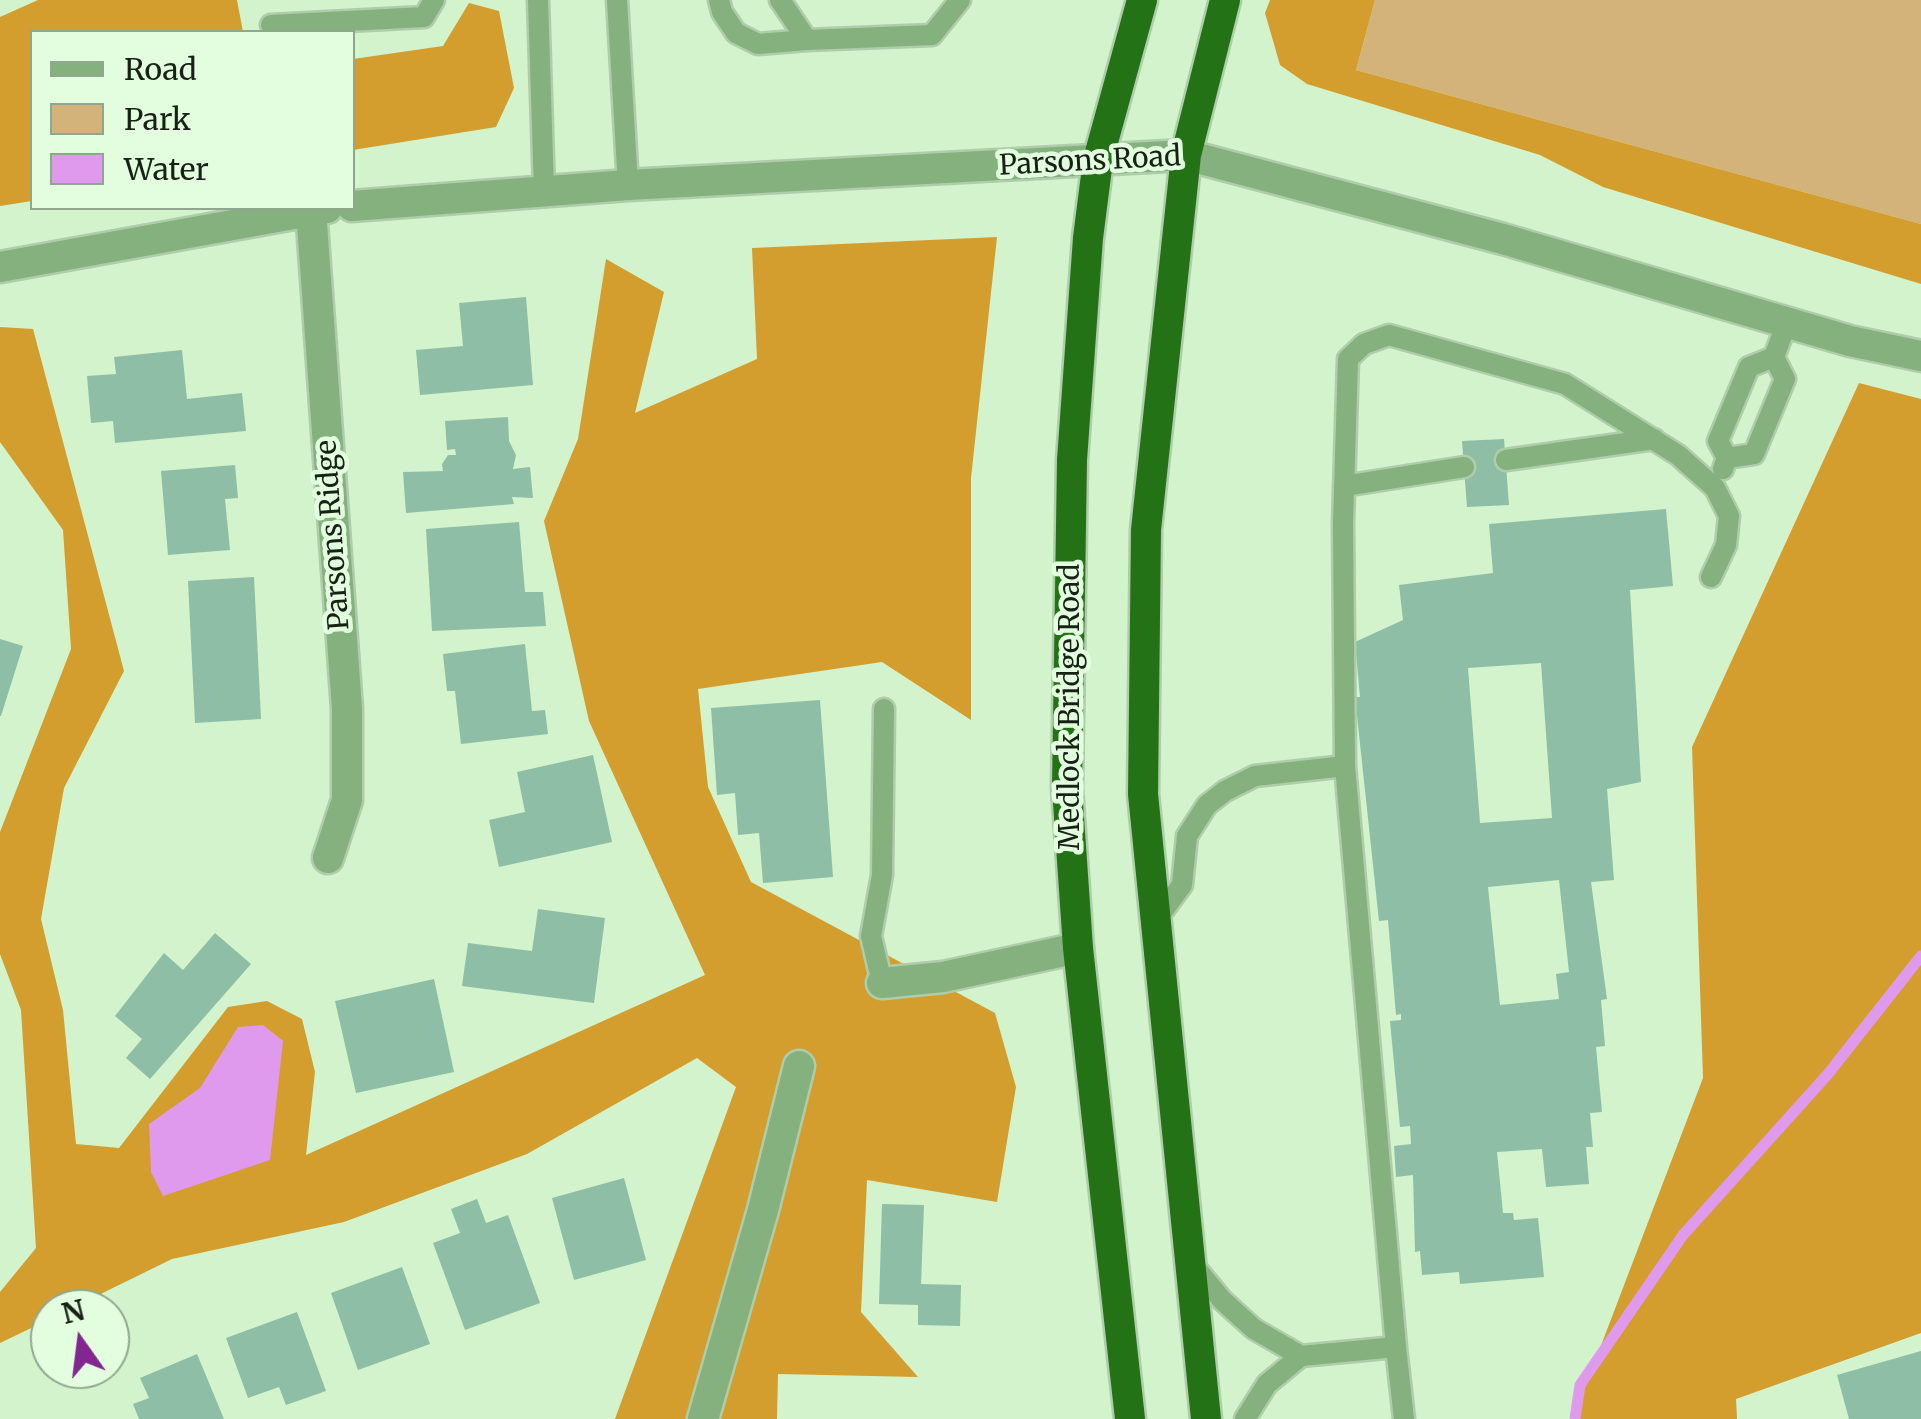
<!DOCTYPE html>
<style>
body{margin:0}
#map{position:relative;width:1921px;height:1419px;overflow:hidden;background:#d2f3cc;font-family:Merriweather,serif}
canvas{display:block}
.legend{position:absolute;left:30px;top:30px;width:325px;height:180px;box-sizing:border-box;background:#e3fedf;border:2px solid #91a68e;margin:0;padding:12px 18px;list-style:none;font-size:30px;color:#162214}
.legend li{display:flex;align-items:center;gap:20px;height:50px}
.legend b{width:50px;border:2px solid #91a68e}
.north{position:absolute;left:30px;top:1289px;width:100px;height:100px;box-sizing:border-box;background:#e3fedf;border:2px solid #91a68e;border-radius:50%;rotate:346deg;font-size:28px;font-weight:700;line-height:40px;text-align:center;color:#162214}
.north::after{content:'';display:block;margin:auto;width:35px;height:45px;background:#822692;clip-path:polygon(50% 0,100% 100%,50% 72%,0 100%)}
</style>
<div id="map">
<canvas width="1921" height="1419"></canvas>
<ul class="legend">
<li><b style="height:12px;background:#84b17d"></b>Road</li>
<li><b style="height:28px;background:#d3b37a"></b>Park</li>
<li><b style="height:28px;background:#e09aed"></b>Water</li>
</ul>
<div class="north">N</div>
</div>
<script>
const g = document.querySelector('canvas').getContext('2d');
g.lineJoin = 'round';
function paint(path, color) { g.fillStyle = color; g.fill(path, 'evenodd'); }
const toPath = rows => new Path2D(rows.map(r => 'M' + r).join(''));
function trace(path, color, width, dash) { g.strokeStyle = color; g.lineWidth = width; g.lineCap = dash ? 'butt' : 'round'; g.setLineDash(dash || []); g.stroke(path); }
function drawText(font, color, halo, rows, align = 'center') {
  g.font = font + ' Merriweather,serif'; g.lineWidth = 9; g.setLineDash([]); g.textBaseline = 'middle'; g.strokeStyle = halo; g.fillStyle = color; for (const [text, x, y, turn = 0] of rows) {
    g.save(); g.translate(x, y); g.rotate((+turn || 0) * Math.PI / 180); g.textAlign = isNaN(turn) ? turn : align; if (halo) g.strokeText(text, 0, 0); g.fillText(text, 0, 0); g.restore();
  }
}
const green = toPath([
 [1375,0,1921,0,1921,224,1356,70]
]);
const forest = toPath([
 [38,0,237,0,243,32,32,32,32,201,0,206,0,17],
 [1270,0,1375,0,1356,70,1921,224,1921,284,1603,187,1540,155,1307,84,1280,65,1265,13],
 [469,3,499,11,514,88,496,127,353,150,353,59,443,46],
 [997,237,971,478,971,720,882,662,698,689,708,787,751,882,995,1013,1016,1087,997,1202,867,1180,861,1312,918,1377,778,1374,777,1419,615,1419,736,1087,697,1058,527,1154,344,1222,172,1259,70,1309,50,1309,50,1319,0,1343,0,1292,36,1248,21,1010,0,954,0,832,71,649,63,530,0,442,0,327,33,329,124,671,64,788,41,919,63,1010,76,1144,119,1148,228,1007,267,1001,302,1019,315,1072,306,1155,705,975,589,721,544,521,578,439,606,259,664,292,635,413,757,359,752,248],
 [1859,383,1921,399,1921,1333,1736,1399,1737,1419,1573,1419,1703,1078,1692,747]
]);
const water = toPath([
 [263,1025,283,1041,270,1160,163,1196,151,1172,149,1124,200,1088,238,1027]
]);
const stream = toPath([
 [1575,1419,1580,1385,1683,1235,1828,1074,1921,956]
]);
const building = toPath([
 [526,297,533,385,420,395,416,350,463,346,459,303],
 [182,350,187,399,242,393,246,431,115,443,113,421,91,423,87,376,116,374,114,357],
 [508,417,509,441,516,455,513,469,530,467,533,498,512,497,514,504,406,513,403,472,443,471,442,464,448,455,456,455,455,449,447,450,445,421],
 [1504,439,1509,505,1467,507,1462,441],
 [235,465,238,498,225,499,230,550,168,555,161,471],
 [1666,509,1673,586,1630,590,1641,782,1607,789,1614,880,1591,882,1607,999,1601,1000,1605,1046,1596,1047,1602,1112,1590,1113,1593,1147,1586,1147,1589,1184,1546,1187,1542,1149,1497,1152,1503,1213,1513,1213,1514,1220,1538,1218,1544,1277,1460,1284,1459,1272,1422,1275,1420,1251,1415,1252,1413,1175,1396,1177,1394,1146,1411,1144,1410,1126,1400,1127,1390,1021,1401,1020,1401,1014,1396,1015,1388,920,1379,921,1355,697,1360,697,1355,642,1403,620,1399,585,1493,573,1489,524],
 [1541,663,1552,818,1480,823,1468,668],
 [1559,880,1569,972,1556,974,1559,999,1500,1005,1488,887],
 [519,522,525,592,543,592,546,626,432,631,426,529],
 [254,577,261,719,195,723,188,581],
 [0,639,23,646,1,716,0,716],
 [525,644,532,711,545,710,548,734,461,744,455,691,447,691,443,654],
 [820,700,833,877,763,883,759,833,738,835,735,793,717,795,711,708],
 [593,755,612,842,499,867,489,820,525,812,517,772],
 [538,909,605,918,594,1003,462,986,468,943,532,951],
 [215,933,251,964,150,1079,126,1058,142,1039,115,1016,164,953,183,970],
 [434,979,454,1072,356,1093,335,1001],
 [624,1178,646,1260,574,1280,552,1198],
 [477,1199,486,1223,508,1215,540,1303,465,1330,433,1243,460,1233,451,1209],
 [882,1204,924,1205,921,1284,961,1285,960,1326,918,1325,918,1305,879,1304],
 [402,1267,430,1344,358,1370,331,1293],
 [297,1312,326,1391,286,1405,279,1387,248,1398,226,1338],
 [1921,1351,1921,1419,1849,1419,1837,1375],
 [197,1354,224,1419,139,1419,133,1404,149,1398,140,1378]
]);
const service = toPath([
 [538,0,544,191],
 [617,0,628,185],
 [719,0,722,12,736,33,758,44,807,40],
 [780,0,807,40,932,35,960,0],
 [271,25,424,17,434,0],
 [1727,458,1754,454,1785,379,1774,357,1787,322],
 [1506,460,1654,439],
 [1723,469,1727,458,1718,441,1749,367,1774,357],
 [1344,486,1464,467],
 [1156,920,1182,885,1187,836,1207,805,1225,791,1255,776,1345,766],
 [882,983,871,936,882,875,884,709],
 [1190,1261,1222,1300,1254,1329,1301,1356],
 [1396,1347,1404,1419],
 [1245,1419,1267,1384,1301,1356,1396,1347,1345,766,1343,523,1348,359,1364,344,1389,335,1565,384,1678,455,1715,488,1729,516,1726,545,1711,577]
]);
const minor = toPath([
 [352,206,628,185,1186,155,1503,239,1850,341,1921,356],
 [311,210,347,709,347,800,328,858],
 [0,267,327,208],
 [882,983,943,977,1078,948],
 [703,1419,763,1210,799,1066]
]);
const trunk = toPath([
 [1130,1419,1078,948,1067,788,1072,460,1088,238,1098,160,1142,0],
 [1206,1419,1143,794,1146,530,1186,155,1225,0]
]);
const streetNames = [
 ["Parsons Road",1090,162,-3],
 ["Parsons Ridge",334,535,-94],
 ["Medlock Bridge Road",1071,707,-90]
];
paint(green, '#d3b37a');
paint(forest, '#d39e2e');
paint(water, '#e09aed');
trace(stream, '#e09aed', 11);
paint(building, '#8ebea5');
trace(service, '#b0cdab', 25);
trace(minor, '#b0cdab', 35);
trace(trunk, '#b0cdab', 35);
trace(service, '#84b17d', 20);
trace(minor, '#84b17d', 30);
trace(trunk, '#247216', 30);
drawText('28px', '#162214', '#e3fedf', streetNames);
</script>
